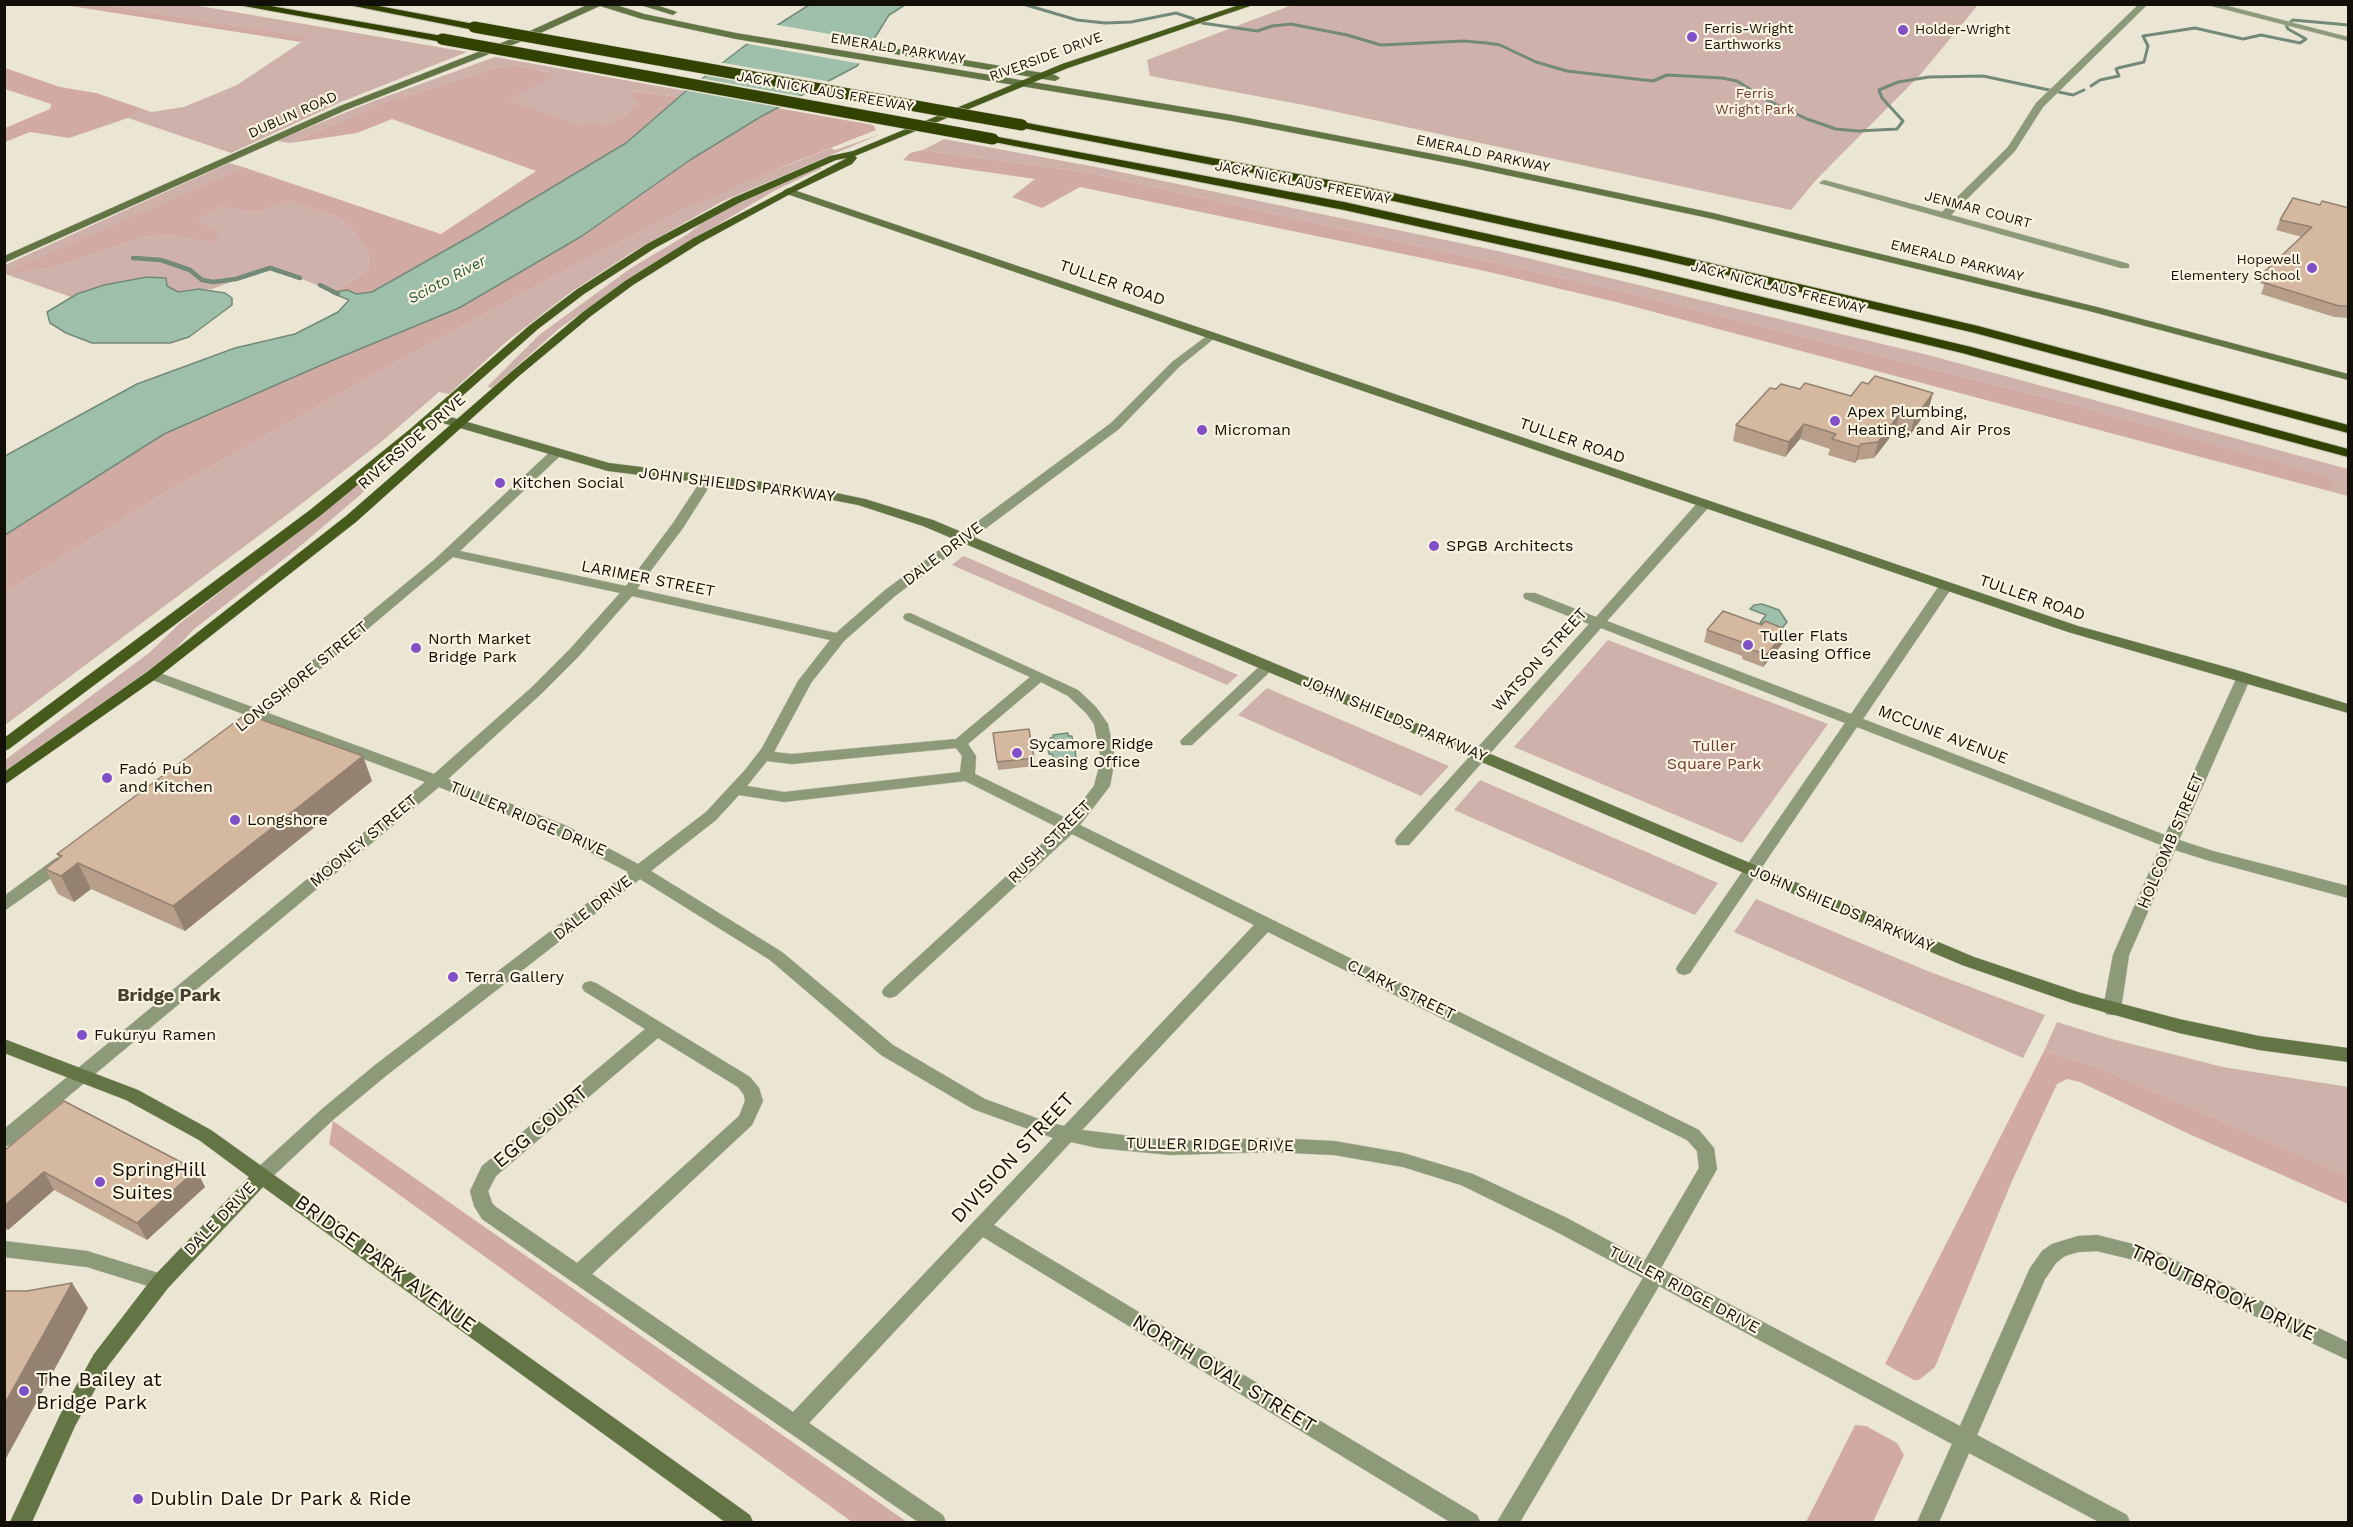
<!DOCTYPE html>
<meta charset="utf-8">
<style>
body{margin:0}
#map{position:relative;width:2353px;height:1527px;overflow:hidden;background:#ebe6d3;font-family:"Work Sans",sans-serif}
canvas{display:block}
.frame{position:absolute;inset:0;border:6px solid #110f08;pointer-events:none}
</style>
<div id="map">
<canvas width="2353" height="1527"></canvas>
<div class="frame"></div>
</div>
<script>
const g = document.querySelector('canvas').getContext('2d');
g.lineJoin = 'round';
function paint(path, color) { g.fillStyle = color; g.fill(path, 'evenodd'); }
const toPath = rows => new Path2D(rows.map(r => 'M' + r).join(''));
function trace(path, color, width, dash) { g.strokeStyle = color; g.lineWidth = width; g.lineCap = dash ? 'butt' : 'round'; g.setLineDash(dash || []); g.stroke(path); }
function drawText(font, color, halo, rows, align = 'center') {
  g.font = font + ' "Work Sans",sans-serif'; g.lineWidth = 4.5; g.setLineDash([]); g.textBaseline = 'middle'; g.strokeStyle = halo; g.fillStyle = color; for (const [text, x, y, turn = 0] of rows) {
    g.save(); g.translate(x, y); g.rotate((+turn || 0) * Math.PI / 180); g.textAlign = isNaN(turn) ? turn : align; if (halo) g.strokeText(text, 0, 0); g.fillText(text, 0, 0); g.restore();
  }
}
const green = toPath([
 [105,5,194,5,467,52,341,102,231,153,128,118,143,109,152,112,184,107,237,85,309,37],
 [1292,5,1292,4,1978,5,1920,75,1816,180,1791,210,1309,106,1150,76,1147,60],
 [495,57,686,91,680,97,632,91,640,103,625,115,604,125,582,125,508,100,550,72,514,65,499,67,382,103,290,143,276,141,371,102],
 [881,134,723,201,631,253,571,292,506,342,449,394,439,392,381,442,296,508,5,725,5,593,165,493,368,378,549,279,685,209,736,186,831,148,835,150],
 [944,139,1101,168,1498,251,1928,355,2348,469,2348,496,2329,491,2338,485,2326,476,2083,407,1631,293,1087,172,923,150],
 [229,163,243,167,7,272,50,269,144,237,165,235,214,243,196,219,221,207,257,213,288,201,335,216,350,227,369,254,368,270,334,292,272,267,212,289,191,289,178,292,167,286,167,279,155,277,104,285,71,297,5,274,5,265],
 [819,167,822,168,774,191,642,270,560,328,492,388,487,387,539,335,631,268,688,234,703,222,744,200],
 [403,449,408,450,359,496,298,548,193,630,170,655,5,773,5,760,149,653,179,624],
 [963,556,966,557,1238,675,1227,685,952,565],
 [1608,640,1828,724,1742,843,1514,747],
 [1267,688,1276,692,1449,766,1421,796,1238,715],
 [1480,780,1718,883,1695,915,1454,810],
 [1756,899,1925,970,2045,1015,2023,1058,1734,932],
 [2057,1022,2112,1039,2223,1067,2348,1087,2348,1176,2098,1067,2044,1051]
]);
const forest = toPath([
 [64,5,105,5,310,37,301,42],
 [514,65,550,72,553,76,509,100,582,125,604,125,625,115,639,103,631,95,631,91,680,97,627,143,476,233,372,292,357,294,347,290,334,292,368,270,369,254,350,227,335,216,288,201,257,213,221,207,197,219,219,234,214,243,165,235,144,237,50,269,4,273,243,167,441,234,536,171,392,119,357,133,290,143,382,103,499,67],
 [5,68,60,87,96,93,143,109,128,118,69,138,30,132,5,142,5,128,50,109,51,104,5,89],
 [777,108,873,125,876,130,790,164,685,209,549,279,368,378,165,493,5,593,5,535,164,434,326,363,459,308,582,236,690,160],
 [923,150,1087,172,1631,293,2083,407,2327,476,2338,485,2329,491,1620,303,1485,271,1080,187,1042,208,1012,197,1035,179,903,160,910,153],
 [2044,1051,2098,1067,2348,1176,2348,1204,2189,1134,2080,1082,2067,1079,2057,1084,2012,1181,1935,1367,1919,1380,1914,1380,1885,1364],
 [333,1121,907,1522,852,1522,329,1144],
 [1855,1425,1866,1426,1897,1443,1904,1455,1873,1522,1806,1522]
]);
const water = toPath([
 [809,5,905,5,889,15,857,66,762,116,690,160,582,236,459,308,326,363,164,434,5,535,5,456,137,384,235,348,295,334,338,312,349,300,332,293,334,292,347,290,357,294,372,292,476,233,626,143,686,91,743,47,809,5],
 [147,277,166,278,167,286,178,292,199,289,225,293,232,298,232,305,189,337,170,343,92,343,66,333,50,323,47,312,77,294,104,285,147,277],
 [1762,604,1779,610,1787,622,1782,628,1773,629,1760,623,1766,615,1750,609,1754,605,1762,604],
 [1068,733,1068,736,1072,736,1073,742,1085,745,1075,751,1076,757,1072,758,1072,760,1058,761,1057,759,1054,759,1052,754,1049,754,1047,743,1051,743,1050,738,1054,737,1053,735,1068,733]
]);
const pier = toPath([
 [772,24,876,42,862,64,743,43],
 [718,62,832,82,810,94,702,75],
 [699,78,805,97,783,108,683,90]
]);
const streamFar1 = toPath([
 [1023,4,1077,20,1105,23,1131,22,1176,13,1194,19],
 [1202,23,1257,31,1272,26,1291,24,1347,35,1381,45,1463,41,1487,43,1500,45,1536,62,1567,71,1653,81,1667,75,1722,78,1737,81,1769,101,1807,119,1836,129,1858,131,1897,129,1903,121,1882,98,1879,90,1898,82,1929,77,1983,76,2073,95,2084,90],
 [2091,86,2100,80,2119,76,2116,69,2118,68,2144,62,2148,46,2143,36,2195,28,2243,39,2261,35,2300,43,2306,39,2288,29,2286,25,2293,20,2348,25],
 [133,258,145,259]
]);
const stream = toPath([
 [133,258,161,260,190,270,202,280,213,282,236,279,270,268,300,278],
 [320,285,338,294]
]);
const street = toPath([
 [2139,4,2148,4,2043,107,2015,151,1951,215,2129,264,2129,268,2121,268,1819,183,1824,180,1942,212,2008,147,2036,103,2139,4],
 [2204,4,2220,4,2348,37,2348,41,2204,4],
 [1212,332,1218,335,1216,337,1180,366,1119,429,895,596,844,641,811,683,774,752,792,754,956,739,1030,677,905,620,903,617,905,614,910,613,1078,690,1096,707,1108,724,1115,759,1110,786,1080,825,1699,1130,1714,1148,1717,1169,1661,1268,1960,1426,2030,1268,2042,1251,2052,1244,2078,1236,2097,1235,2149,1248,2348,1342,2348,1360,2138,1261,2097,1251,2078,1252,2065,1256,2056,1263,2045,1279,1977,1435,2127,1515,2130,1522,2099,1522,1969,1453,1939,1522,1917,1522,1952,1444,1659,1286,1520,1522,1497,1522,1643,1278,1551,1229,1461,1185,1403,1167,1334,1155,1271,1152,1171,1155,1098,1148,1071,1142,994,1225,1477,1515,1480,1522,1450,1522,983,1237,809,1423,943,1515,946,1522,918,1522,482,1219,474,1206,470,1191,482,1166,645,1029,584,991,582,987,584,983,590,981,596,983,750,1077,759,1088,763,1101,752,1125,592,1274,793,1412,1053,1138,973,1109,881,1055,770,960,640,879,387,1075,334,1119,269,1180,262,1183,255,1180,253,1175,255,1170,322,1109,375,1065,628,872,555,834,439,787,10,1145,4,1147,4,1129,425,782,259,720,251,724,246,722,244,719,246,715,147,678,145,675,147,672,157,672,255,708,434,560,552,450,556,449,560,450,562,453,560,456,460,551,626,586,673,523,704,476,708,475,714,479,683,528,637,589,836,633,885,590,1111,423,1172,362,1212,332],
 [453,557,620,593,569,650,531,688,434,774,268,713,453,557],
 [632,596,830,640,798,681,762,748,745,770,706,812,638,864,567,826,448,779,541,694,579,656,632,596],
 [1041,682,1068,696,1086,713,1094,724,1101,759,1094,786,1068,819,975,774,976,756,968,744,1041,682],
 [956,748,962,756,960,772,784,792,747,786,767,761,792,764,956,748],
 [965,781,1059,828,884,988,882,992,884,996,890,998,896,996,1072,834,1254,925,1064,1126,1047,1122,985,1099,893,1045,782,952,651,871,716,820,739,795,784,802,965,781],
 [1268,932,1687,1140,1697,1151,1699,1168,1645,1260,1565,1217,1473,1174,1403,1153,1334,1141,1271,1138,1171,1141,1082,1130,1268,932],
 [658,1038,738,1087,744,1095,745,1101,739,1116,577,1263,496,1207,492,1203,488,1191,496,1176,658,1038],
 [1704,500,1710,504,1709,507,1607,621,1851,714,1941,583,1951,583,1953,586,1863,719,2165,835,2237,677,2244,673,2249,674,2251,677,2179,840,2213,851,2348,886,2348,898,2210,861,2175,850,2129,955,2121,1009,2118,1014,2112,1015,2106,1014,2103,1009,2113,955,2161,845,1857,727,1690,973,1684,975,1678,973,1676,969,1678,965,1845,723,1601,628,1409,845,1397,845,1395,841,1397,837,1589,624,1525,599,1523,596,1525,593,1535,593,1596,617,1699,501,1704,500],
 [1269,661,1276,665,1274,668,1192,745,1182,745,1180,742,1182,739,1264,662,1269,661],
 [62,857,68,858,70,862,68,866,4,911,4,896,56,858,62,857],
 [4,1241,87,1251,168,1276,171,1282,168,1288,161,1290,87,1267,4,1257,4,1241]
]);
const secondary = toPath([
 [589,4,613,4,644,14,736,33,1232,115,1464,160,1713,213,2097,307,2348,374,2348,380,2089,311,1713,219,1464,166,1232,121,736,39,642,19,600,6,525,40,346,110,4,263,4,256,340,106,519,36,589,4],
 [637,4,653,4,677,12,673,15,637,4],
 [862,43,1055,75,1060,78,1055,81,859,48,859,44,862,43],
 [788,188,2078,626,2233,669,2348,704,2348,713,2068,632,784,193,783,191,788,188],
 [433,412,609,463,812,488,865,499,933,520,1974,957,2081,993,2179,1019,2259,1036,2348,1048,2348,1062,2259,1050,2179,1033,2072,1003,1962,965,923,526,858,505,812,496,608,471,429,419,429,413,433,412],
 [4,1039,138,1090,211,1130,750,1515,753,1522,725,1522,263,1187,168,1288,108,1366,75,1426,32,1522,10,1522,61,1413,94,1354,154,1276,249,1177,199,1140,126,1100,4,1053,4,1039]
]);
const primary = toPath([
 [1242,4,1256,4,1068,68,855,156,857,158,852,164,792,193,700,243,633,285,591,316,519,376,356,522,157,678,4,785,4,772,147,672,346,516,511,372,583,312,625,281,692,239,847,158,836,160,741,202,655,248,584,294,538,329,417,436,320,516,9,749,4,751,4,738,310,510,409,430,530,325,576,290,647,244,733,198,830,156,853,151,1062,64,1242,4]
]);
const highway = toPath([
 [233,4,259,4,442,36,447,39,442,42,233,4],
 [344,4,368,4,474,24,479,27,474,30,344,4],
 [1022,122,1361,186,1650,249,1978,326,2348,425,2348,433,1975,333,1650,257,1361,194,1018,127,1018,123,1022,122],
 [993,136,1344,202,1637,267,1971,347,2348,449,2348,457,1962,353,1637,275,1344,210,989,141,989,137,993,136]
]);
const highwayBridge = toPath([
 [474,27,1022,125],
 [442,39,993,139]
]);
const wall = toPath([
 [2320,205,2349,208,2349,318,2334,317,2261,294,2264,285,2260,283,2264,272,2302,237,2276,230,2280,220],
 [1776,389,1800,389,1929,408,1910,435,1895,431,1874,458,1857,460,1855,463,1828,455,1830,449,1800,439,1785,457,1733,441,1736,425],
 [1707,630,1784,642,1763,667,1742,659,1742,656,1704,642],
 [993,733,1034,758,1035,766,998,770],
 [372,781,185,931,91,889,74,902,58,894,45,869,59,858,57,854],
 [4,1151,196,1170,205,1187,147,1240,54,1190,8,1230,4,1228]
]);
const shadedWall = toPath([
 [1933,393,1929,408,1910,435,1914,419],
 [1899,415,1895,431,1874,458,1878,442],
 [1804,424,1800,439,1785,457,1789,442],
 [1861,444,1857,460,1855,463,1859,447],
 [1787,630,1784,642,1763,667,1766,655],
 [363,756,372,781,185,931,173,906],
 [78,863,91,889,74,902,61,876],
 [196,1170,205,1187,147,1240,137,1223],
 [44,1172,54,1190,8,1230,4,1225,4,1206],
 [72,1283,88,1308,4,1462,4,1405]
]);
const building = toPath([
 [2293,198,2320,205,2322,201,2349,208,2349,306,2339,306,2265,283,2273,275,2264,272,2312,227,2280,220,2293,198],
 [1875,376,1933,393,1914,419,1899,415,1878,442,1861,444,1859,447,1832,439,1836,434,1804,424,1789,442,1736,425,1770,388,1776,389,1781,384,1800,389,1805,383,1851,396,1862,382,1868,384,1875,376],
 [1723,611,1762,625,1765,621,1787,630,1766,655,1745,647,1747,644,1707,630,1723,611],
 [246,714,363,756,173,906,78,863,61,876,45,869,62,856,57,854,246,714],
 [1029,729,1034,758,997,762,993,733,1029,729],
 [64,1101,196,1170,137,1223,44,1172,4,1206,4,1151,64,1101],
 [72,1283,4,1405,4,1291,27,1291,72,1283]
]);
const markers = [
 [1903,30,6,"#814fc7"],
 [1692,37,6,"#814fc7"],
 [2312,268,6,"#814fc7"],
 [1835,421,6,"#814fc7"],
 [1202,430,6,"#814fc7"],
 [500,483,6,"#814fc7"],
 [1434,546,6,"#814fc7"],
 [1748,645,6,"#814fc7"],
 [416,648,6,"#814fc7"],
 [1017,753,6,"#814fc7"],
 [107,778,6,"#814fc7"],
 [235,820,6,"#814fc7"],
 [453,977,6,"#814fc7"],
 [82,1035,6,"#814fc7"],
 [100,1182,6,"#814fc7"],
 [24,1391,6,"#814fc7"],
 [138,1499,6,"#814fc7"]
];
const farPoinames = [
 ["Ferris-Wright",1704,29],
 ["Earthworks",1704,45],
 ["Holder-Wright",1915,30],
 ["Hopewell",2300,260,"right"],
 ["Elementery School",2300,276,"right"]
];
const farStreetnames = [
 ["EMERALD PARKWAY",898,49,9],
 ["RIVERSIDE DRIVE",1046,57,-20],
 ["JACK NICKLAUS FREEWAY",825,92,10],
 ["DUBLIN ROAD",293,115,-24],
 ["EMERALD PARKWAY",1483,154,12],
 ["JACK NICKLAUS FREEWAY",1303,183,11],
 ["JENMAR COURT",1978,210,15],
 ["EMERALD PARKWAY",1957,261,14],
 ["JACK NICKLAUS FREEWAY",1778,288,14]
];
const farParknames = [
 ["Ferris",1755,94],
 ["Wright Park",1755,110]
];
const farWaternames = [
 ["Scioto River",447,280,-28]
];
const streetNames = [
 ["TULLER ROAD",1112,283,19],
 ["TULLER ROAD",1572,441,19],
 ["RIVERSIDE DRIVE",412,442,-41],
 ["JOHN SHIELDS PARKWAY",737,485,7],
 ["DALE DRIVE",943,554,-37],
 ["LARIMER STREET",648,579,11],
 ["TULLER ROAD",2032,598,19],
 ["WATSON STREET",1540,660,-48],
 ["LONGSHORE STREET",302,677,-39],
 ["JOHN SHIELDS PARKWAY",1395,719,23],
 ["MCCUNE AVENUE",1943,735,21],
 ["TULLER RIDGE DRIVE",528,819,23],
 ["MOONEY STREET",364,841,-40],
 ["HOLCOMB STREET",2171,841,-67],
 ["RUSH STREET",1050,842,-45],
 ["DALE DRIVE",593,908,-38],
 ["JOHN SHIELDS PARKWAY",1842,909,23],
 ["CLARK STREET",1401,990,26],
 ["TULLER RIDGE DRIVE",1210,1145,1],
 ["DALE DRIVE",220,1219,-46],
 ["TULLER RIDGE DRIVE",1684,1290,28]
];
const poiNames = [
 ["Apex Plumbing,",1847,412],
 ["Heating, and Air Pros",1847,430],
 ["Microman",1214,430],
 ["Kitchen Social",512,483],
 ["SPGB Architects",1446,546],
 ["Tuller Flats",1760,636],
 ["Leasing Office",1760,654],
 ["North Market",428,639],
 ["Bridge Park",428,657],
 ["Sycamore Ridge",1029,744],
 ["Leasing Office",1029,762],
 ["Fadó Pub",119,769],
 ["and Kitchen",119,787],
 ["Longshore",247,820],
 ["Terra Gallery",465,977],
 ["Fukuryu Ramen",94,1035]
];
const parkNames = [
 ["Tuller",1714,746],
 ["Square Park",1714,764]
];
const neighbourhoodNames = [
 ["Bridge Park",169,996]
];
const nearStreetnames = [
 ["EGG COURT",541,1127,-40],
 ["DIVISION STREET",1013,1158,-47],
 ["BRIDGE PARK AVENUE",385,1264,36],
 ["TROUTBROOK DRIVE",2223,1293,25],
 ["NORTH OVAL STREET",1224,1374,31]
];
const nearPoinames = [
 ["SpringHill",112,1170],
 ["Suites",112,1193],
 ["The Bailey at",36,1380],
 ["Bridge Park",36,1403],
 ["Dublin Dale Dr Park & Ride",150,1499]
];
paint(green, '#ceb1aa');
paint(forest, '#d1aba3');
paint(water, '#9ebfa9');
trace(water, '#748a79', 1.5);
paint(pier, '#ebe6d3');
trace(streamFar1, '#748a79', 3);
trace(stream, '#748a79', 4.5);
trace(street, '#c8c4b3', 1);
trace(secondary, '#c8c4b3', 1);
trace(primary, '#c8c4b3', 1);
trace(highway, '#c8c4b3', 2);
paint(street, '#8d9a7a');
paint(secondary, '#637545');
paint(primary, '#465a1b');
paint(highway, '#314203');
trace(highwayBridge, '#c8c4b3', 12, []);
trace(highwayBridge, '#314203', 11);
paint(wall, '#b69e8a');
paint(shadedWall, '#948170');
paint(building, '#d4b8a0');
trace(building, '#948170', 1.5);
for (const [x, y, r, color] of markers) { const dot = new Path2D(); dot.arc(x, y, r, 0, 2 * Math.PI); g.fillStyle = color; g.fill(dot); trace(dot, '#f9f3e0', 2); }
drawText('14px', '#110f08', '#f9f3e0', farPoinames, 'left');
drawText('14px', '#110f08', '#f9f3e0', farStreetnames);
drawText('14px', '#703c31', '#f9f3e0', farParknames);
drawText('italic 15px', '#245a3b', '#f9f3e0', farWaternames);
drawText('16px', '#110f08', '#f9f3e0', streetNames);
drawText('16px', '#110f08', '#f9f3e0', poiNames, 'left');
drawText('16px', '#703c31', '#f9f3e0', parkNames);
drawText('bold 18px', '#433f2f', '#f9f3e0', neighbourhoodNames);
drawText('20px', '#110f08', '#f9f3e0', nearStreetnames);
drawText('20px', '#110f08', '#f9f3e0', nearPoinames, 'left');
</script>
